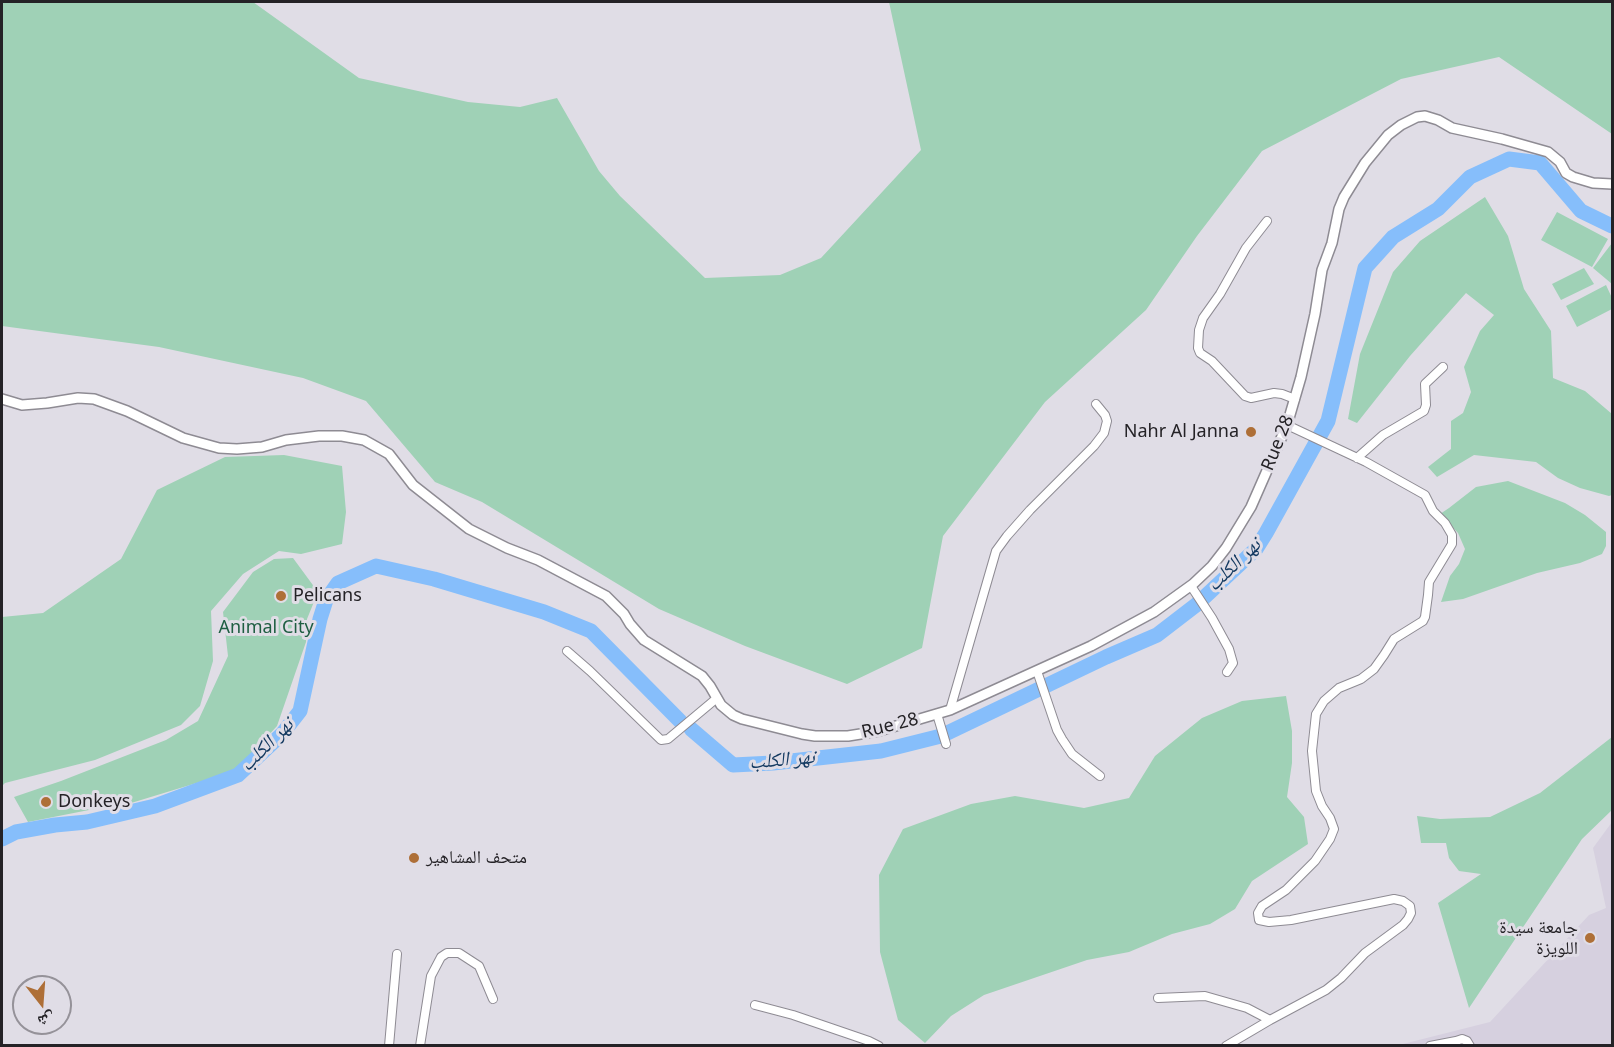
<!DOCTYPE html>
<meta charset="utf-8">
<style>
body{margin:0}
#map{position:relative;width:1614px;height:1047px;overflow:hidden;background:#e0dde6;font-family:"Noto Sans","Noto Naskh Arabic",sans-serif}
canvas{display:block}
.frame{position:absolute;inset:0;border:3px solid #242226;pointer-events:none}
.north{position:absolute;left:12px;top:975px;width:60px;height:60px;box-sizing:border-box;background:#e0dde6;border:2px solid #959299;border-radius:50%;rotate:163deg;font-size:16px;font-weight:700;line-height:24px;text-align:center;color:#242226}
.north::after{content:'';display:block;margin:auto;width:21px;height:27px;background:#ae6f37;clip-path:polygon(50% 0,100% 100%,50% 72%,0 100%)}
</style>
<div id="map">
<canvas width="1614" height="1047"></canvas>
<div class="frame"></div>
<div class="north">ش</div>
</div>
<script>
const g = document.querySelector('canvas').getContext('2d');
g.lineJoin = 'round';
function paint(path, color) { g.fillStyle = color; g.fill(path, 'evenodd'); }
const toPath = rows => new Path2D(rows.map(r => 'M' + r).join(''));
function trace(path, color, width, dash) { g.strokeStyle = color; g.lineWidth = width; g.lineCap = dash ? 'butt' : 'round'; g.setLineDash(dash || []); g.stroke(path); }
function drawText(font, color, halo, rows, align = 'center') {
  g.font = font + ' "Noto Sans","Noto Naskh Arabic",sans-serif'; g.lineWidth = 6; g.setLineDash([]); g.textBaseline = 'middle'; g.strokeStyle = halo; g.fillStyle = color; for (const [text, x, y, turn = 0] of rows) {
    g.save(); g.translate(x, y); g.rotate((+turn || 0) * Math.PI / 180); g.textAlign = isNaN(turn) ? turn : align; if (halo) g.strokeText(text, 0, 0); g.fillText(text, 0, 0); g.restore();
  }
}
const built = toPath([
 [1612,822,1612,1045,1395,1046,1490,1022,1589,915,1606,908,1593,848]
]);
const green = toPath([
 [2,2,253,2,359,78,468,102,520,107,557,98,599,171,620,196,705,278,780,275,821,258,921,150,889,2,1612,2,1612,134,1499,57,1401,79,1262,151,1197,236,1146,310,1045,402,943,536,922,648,847,684,745,646,659,609,482,502,435,482,366,401,303,378,159,347,2,326],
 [1485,197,1508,236,1524,289,1551,331,1553,378,1585,391,1612,414,1612,495,1609,496,1580,488,1558,478,1536,462,1474,455,1437,477,1428,467,1451,449,1451,421,1463,413,1471,392,1464,367,1480,331,1494,315,1466,293,1410,356,1357,423,1348,419,1360,354,1393,272,1420,241],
 [1557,212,1608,239,1592,267,1541,240],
 [1612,243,1612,284,1593,268],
 [1584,268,1594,284,1561,300,1552,284],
 [1606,285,1612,298,1612,309,1577,327,1566,306],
 [284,455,342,466,346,512,342,544,301,554,279,551,243,574,211,611,213,661,200,706,181,725,95,760,5,783,2,786,2,617,43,613,121,559,157,490,225,457],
 [1508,481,1565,503,1585,515,1606,532,1606,546,1602,554,1580,563,1537,573,1463,599,1441,602,1450,576,1459,564,1465,549,1458,533,1440,514,1449,508,1476,487],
 [293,558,318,592,307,619,306,642,277,726,236,771,118,807,89,810,28,822,14,797,61,781,166,740,198,721,228,656,223,612,253,572,274,559],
 [1286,696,1292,731,1292,763,1287,797,1304,817,1308,844,1252,881,1235,909,1210,924,1172,934,1129,952,1087,960,984,995,951,1016,925,1043,898,1020,880,952,879,875,903,829,971,804,1015,796,1084,808,1129,798,1155,756,1202,718,1242,701],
 [1612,737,1612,810,1582,839,1469,1008,1438,903,1481,874,1459,871,1449,858,1446,843,1421,843,1417,816,1440,819,1490,817,1540,793]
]);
const river = toPath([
 [691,729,733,765,773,763,881,751,941,736,1106,657,1157,635,1196,605,1256,549,1266,533,1328,421,1365,268,1393,237,1438,209,1470,177,1509,159,1540,163,1581,211,1612,226],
 [2,839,16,832,55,825,87,822,155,806,238,775,282,734,300,711,320,619,326,600,338,583,376,566,434,579,544,612,591,631,680,721]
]);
const minor = toPath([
 [1267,221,1246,248,1220,294,1203,318,1199,330,1198,348,1200,353,1212,361,1245,396,1251,398,1274,393,1282,394,1295,399],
 [1357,458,1383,435,1424,411,1426,405,1425,384,1443,367],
 [1191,586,1212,618,1229,649,1233,663,1227,672],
 [567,651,590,671,661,740,668,739,717,698],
 [1037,671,1057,730,1062,739,1072,754,1100,776],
 [950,710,996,551,1007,536,1030,510,1094,446,1104,433,1107,421,1105,415,1096,404],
 [937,714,946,744],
 [1158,998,1205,996,1247,1008,1270,1020],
 [755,1005,793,1015,869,1041,879,1046],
 [1453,1045,1456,1041,1462,1039,1467,1041,1470,1046],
 [389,1046,397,954],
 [420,1046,431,976,441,957,447,953,459,953,479,966,493,999],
 [1226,1046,1270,1020,1326,990,1341,978,1365,953,1403,925,1408,919,1411,913,1410,906,1403,901,1394,899,1291,920,1269,922,1259,920,1258,913,1262,906,1286,890,1315,861,1330,839,1334,829,1330,818,1322,806,1316,791,1312,751,1316,714,1324,701,1339,688,1361,679,1374,669,1384,655,1394,639,1423,621,1425,617,1428,595,1429,582,1452,544,1452,535,1445,523,1433,511,1425,495,1366,462,1287,425],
 [1430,1046,1456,1041]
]);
const tertiary = toPath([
 [2,399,22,405,47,403,78,398,94,399,127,411,183,438,219,448,237,449,262,447,286,440,319,436,342,436,364,440,389,454,413,485,469,529,507,548,538,560,606,596,624,614,630,624,644,640,702,676,710,686,721,705,733,715,742,719,802,734,815,736,848,736,879,731,950,710,1091,646,1154,612,1193,584,1212,566,1226,548,1251,507,1287,425,1301,377,1315,314,1322,270,1332,243,1339,209,1344,197,1365,163,1388,135,1401,125,1417,117,1425,116,1438,120,1452,128,1502,139,1548,152,1560,162,1566,173,1573,177,1593,183,1612,184]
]);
const markers = [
 [1251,432,6,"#ae6f37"],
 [281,596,6,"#ae6f37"],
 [46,802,6,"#ae6f37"],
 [414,858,6,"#ae6f37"],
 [1590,938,6,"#ae6f37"]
];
const poiNames = [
 ["Nahr Al Janna",1239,432,"right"],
 ["Pelicans",293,596],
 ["Donkeys",58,802],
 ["متحف المشاهير",426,858],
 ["جامعة سيدة",1578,928,"right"],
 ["اللويزة",1578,949,"right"]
];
const streetNames = [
 ["Rue 28",1278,443,-68],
 ["Rue 28",890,726,-14]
];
const parkNames = [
 ["Animal City",266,628]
];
const waterNames = [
 ["نهر الكلب",1234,565,-44],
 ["نهر الكلب",267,745,-45],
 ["نهر الكلب",782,760,-5]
];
paint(built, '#d6d0df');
paint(green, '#9fd1b6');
trace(river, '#86befb', 15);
trace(minor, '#8e8b93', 10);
trace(tertiary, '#8e8b93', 12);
trace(minor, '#fff', 8);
trace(tertiary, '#fff', 9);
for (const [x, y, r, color] of markers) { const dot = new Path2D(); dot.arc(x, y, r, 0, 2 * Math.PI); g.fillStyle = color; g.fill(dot); trace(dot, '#e0dde6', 2); }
drawText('18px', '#242226', '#e0dde6', poiNames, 'left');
drawText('18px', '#242226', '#e0dde6', streetNames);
drawText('18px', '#1e5e42', '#e0dde6', parkNames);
drawText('italic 20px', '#143a61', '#e0dde6', waterNames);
</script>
